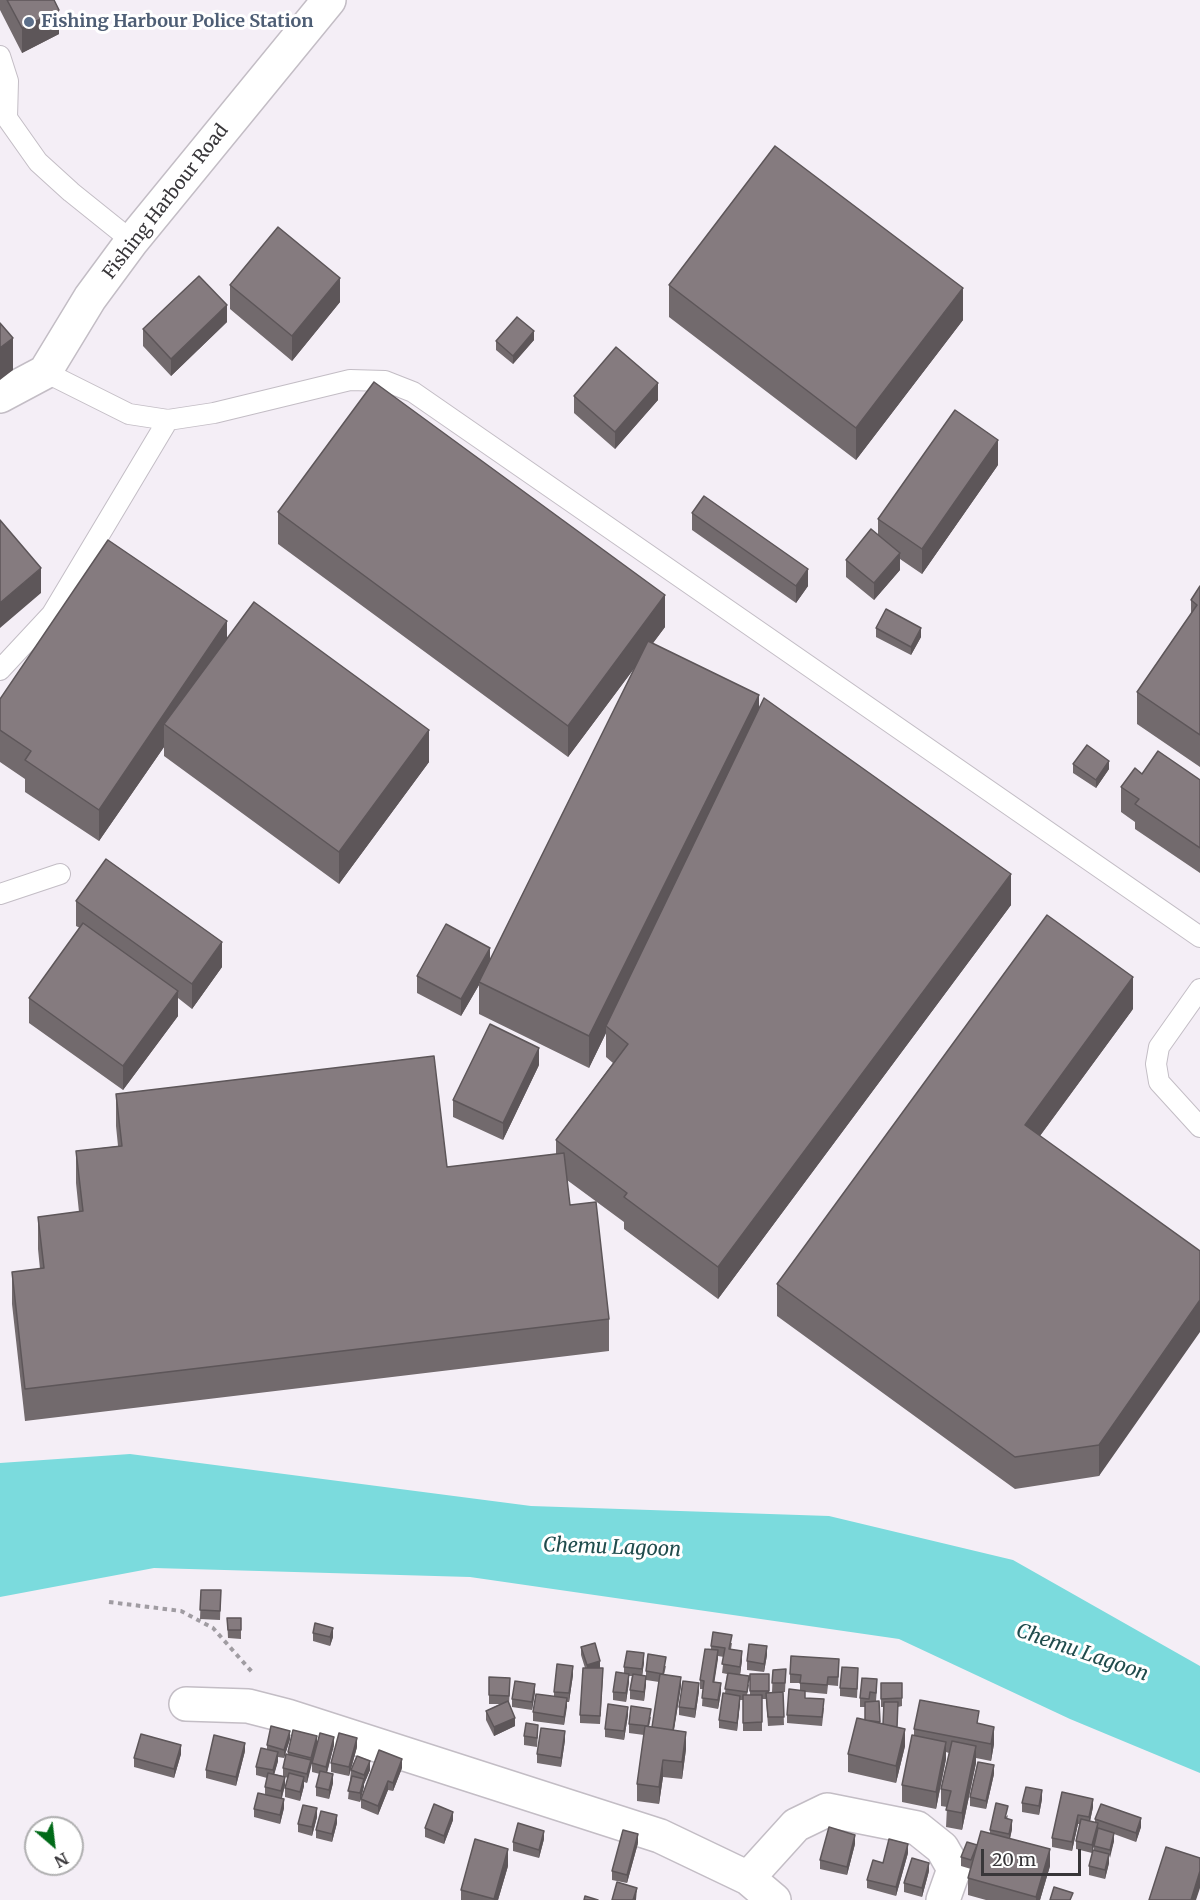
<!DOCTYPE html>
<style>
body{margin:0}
#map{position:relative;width:1200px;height:1900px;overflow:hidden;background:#f4eef6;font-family:Merriweather,serif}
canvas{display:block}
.north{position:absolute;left:24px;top:1816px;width:60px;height:60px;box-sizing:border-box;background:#fff;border:2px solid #afafb0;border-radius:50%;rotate:152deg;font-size:16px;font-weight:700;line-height:24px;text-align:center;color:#383639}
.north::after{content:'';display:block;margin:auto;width:21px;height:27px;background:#006a18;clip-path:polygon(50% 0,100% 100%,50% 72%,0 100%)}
.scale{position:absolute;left:981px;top:1849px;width:100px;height:27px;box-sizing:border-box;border:3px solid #383639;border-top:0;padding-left:8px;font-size:18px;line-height:21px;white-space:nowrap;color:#383639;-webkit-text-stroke:4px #fff;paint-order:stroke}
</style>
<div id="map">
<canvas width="1200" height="1900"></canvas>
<div class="north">N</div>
<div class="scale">20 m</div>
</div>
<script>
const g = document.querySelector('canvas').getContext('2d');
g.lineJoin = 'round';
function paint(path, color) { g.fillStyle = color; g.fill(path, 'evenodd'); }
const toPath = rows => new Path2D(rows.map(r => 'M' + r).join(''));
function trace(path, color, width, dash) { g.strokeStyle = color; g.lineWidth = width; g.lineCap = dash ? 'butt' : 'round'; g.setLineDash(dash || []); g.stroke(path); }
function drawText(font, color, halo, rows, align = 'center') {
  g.font = font + ' Merriweather,serif'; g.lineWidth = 6; g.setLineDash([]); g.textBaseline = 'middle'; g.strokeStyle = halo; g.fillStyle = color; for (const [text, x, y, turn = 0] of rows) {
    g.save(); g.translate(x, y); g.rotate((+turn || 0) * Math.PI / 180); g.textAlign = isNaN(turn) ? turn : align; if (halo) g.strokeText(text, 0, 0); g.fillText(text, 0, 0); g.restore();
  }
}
const water = toPath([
 [130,1454,531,1506,829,1516,1013,1560,1200,1666,1200,1773,1070,1719,899,1639,470,1577,154,1568,0,1597,0,1463]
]);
const path = toPath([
 [109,1602,181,1611,213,1628,252,1672]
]);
const lane = toPath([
 [0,56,8,81,7,118],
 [0,113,7,118,38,162,71,192,132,241],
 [45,372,129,414,168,420,214,413,350,380,385,381,413,392,1200,937],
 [0,670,52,614,168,420],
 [0,894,60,874],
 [1200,989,1159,1047,1156,1064,1159,1082,1200,1127]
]);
const street = toPath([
 [186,1704,248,1706,287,1716,660,1836,748,1878,774,1900],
 [748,1878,796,1825,827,1810,917,1828,942,1848,954,1869,943,1900]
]);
const secondary = toPath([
 [0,396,45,372,90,298,132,241,329,0]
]);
const wall = toPath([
 [0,0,54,0,59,34,22,53,0,10],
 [230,285,340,302,292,361,230,309],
 [669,285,963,320,856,460,669,317],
 [227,322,171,376,143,346,143,329],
 [534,340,513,364,496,350,496,341],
 [574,396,658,400,615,449,574,413],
 [998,465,922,574,900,559,900,570,874,600,846,577,846,560,878,535,878,519],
 [278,512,665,627,653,643,759,708,1011,905,718,1299,624,1229,624,1222,567,1180,570,1205,609,1319,609,1351,25,1421,12,1304,12,1272,40,1269,38,1249,38,1217,79,1212,76,1183,76,1151,118,1146,116,1126,116,1094,447,1167,556,1154,556,1140,613,1063,606,1057,606,1033,589,1068,479,1014,479,985,461,1016,417,993,417,976,490,960,636,666,568,757,278,544],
 [692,513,808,586,796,603,692,530],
 [1200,586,1200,767,1137,724,1137,692,1191,614,1191,600],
 [876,628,921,637,911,655,876,637],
 [227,638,429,762,339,884,164,756,164,747,99,841,25,792,25,779,0,762,0,699],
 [1073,764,1109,769,1096,788,1073,773],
 [1142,774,1200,780,1200,873,1135,829,1135,822,1121,812,1121,787],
 [76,901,222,967,192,1009,178,998,178,1016,123,1090,29,1023,29,998,80,928,76,926],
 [1133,1009,1040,1136,1200,1251,1099,1476,1015,1489,777,1316,777,1284],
 [539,1065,503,1140,453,1117,453,1100],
 [201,1590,221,1590,220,1620,200,1619],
 [227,1618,241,1618,241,1639,228,1638],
 [313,1633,333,1637,330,1646,313,1641],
 [732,1643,731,1649,742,1660,740,1675,749,1685,747,1695,750,1695,750,1674,769,1674,769,1693,783,1692,784,1725,768,1726,766,1699,762,1699,762,1731,743,1731,743,1700,740,1700,737,1731,719,1728,719,1720,725,1693,727,1674,722,1673,724,1657,718,1656,714,1682,721,1692,718,1709,702,1706,703,1689,700,1689,700,1680,711,1650,711,1646],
 [581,1647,600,1668,603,1677,600,1724,580,1723,580,1715,585,1668,581,1655],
 [767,1655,764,1672,747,1670,747,1661],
 [644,1662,642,1676,646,1676,646,1671,666,1666,664,1675,681,1686,674,1730,686,1749,682,1779,663,1777,659,1804,637,1801,637,1784,644,1735,629,1733,629,1724,651,1717,649,1727,652,1727,659,1682,646,1680,644,1701,630,1699,630,1690,632,1676,629,1676,629,1682,626,1702,613,1700,613,1692,624,1673,624,1667],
 [839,1668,838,1686,828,1685,827,1694,805,1692,805,1698,824,1708,822,1726,787,1723,787,1715,800,1690,800,1683,790,1683,790,1674],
 [786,1669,785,1692,772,1692,773,1670],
 [573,1675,569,1702,567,1702,564,1725,533,1721,533,1712,554,1696,554,1692],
 [489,1677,510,1686,509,1704,515,1726,494,1736,486,1720,486,1711,500,1704,489,1704],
 [858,1677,857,1698,840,1696,840,1688],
 [881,1683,902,1683,902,1706,898,1707,897,1728,905,1746,896,1783,848,1772,848,1754,865,1720,865,1707,860,1707,860,1698,877,1688,876,1701,879,1701,880,1723,883,1724,883,1707,881,1707],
 [699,1691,695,1718,679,1715,679,1707],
 [535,1692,532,1710,512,1707,512,1699],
 [628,1715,624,1740,605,1737,605,1729],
 [979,1723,994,1744,991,1761,976,1758,976,1763,962,1830,946,1827,947,1807,941,1806,941,1789,949,1753,946,1752,946,1759,936,1809,902,1802,902,1785,914,1735,914,1729],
 [538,1733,537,1747,524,1745,524,1736],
 [317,1736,307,1783,304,1782,304,1786,300,1801,285,1797,285,1788,288,1778,285,1777,285,1785,282,1798,284,1808,280,1824,254,1817,254,1809,265,1794,265,1787,267,1778,256,1775,256,1767,267,1749,267,1745,290,1739,284,1758,278,1757,278,1761,274,1774,283,1776,283,1768,288,1754,288,1752],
 [565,1740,561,1767,537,1763,537,1754],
 [334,1745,327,1773,333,1783,329,1799,316,1796,316,1787,320,1774,312,1772,312,1763],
 [357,1747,349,1776,331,1772,331,1763],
 [245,1751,236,1786,206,1778,206,1770],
 [181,1754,174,1778,134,1767,134,1758],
 [402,1768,393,1791,388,1790,378,1815,361,1808,361,1799,360,1802,348,1799,351,1770,370,1770,364,1784,361,1799],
 [994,1774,986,1809,970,1806,970,1797],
 [1062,1792,1093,1807,1090,1821,1095,1823,1095,1819,1141,1827,1136,1842,1114,1834,1114,1841,1109,1858,1109,1863,1105,1879,1089,1875,1089,1866,1094,1851,1094,1846,1097,1835,1092,1853,1076,1849,1076,1841,1080,1824,1078,1824,1072,1851,1052,1847,1052,1838],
 [1042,1799,1039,1815,1022,1812,1022,1803],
 [1008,1815,1007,1819,1012,1829,1010,1839,1050,1866,1040,1900,986,1900,968,1895,968,1878,971,1869,961,1866,961,1857,977,1845,990,1833,990,1830],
 [317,1817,312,1836,298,1832,298,1824],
 [453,1820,444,1844,425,1837,425,1828],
 [337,1823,332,1842,316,1838,316,1830],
 [544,1839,539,1858,513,1851,513,1842],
 [638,1843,627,1883,612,1880,612,1871],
 [855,1844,847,1875,820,1869,820,1860],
 [908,1853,896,1896,867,1888,867,1880,883,1863],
 [508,1866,498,1900,461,1900,461,1890],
 [929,1871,922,1897,904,1892,904,1883]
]);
const shadedWall = toPath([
 [59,10,59,34,22,53,22,28],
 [340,278,340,302,292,361,292,336],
 [963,288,963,320,856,460,856,428],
 [227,305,227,322,171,376,171,359],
 [534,331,534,340,513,364,513,356],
 [13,338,13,370,0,380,0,348],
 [658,383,658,400,615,449,615,432],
 [998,440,998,465,922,574,922,549],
 [900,553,900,570,874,600,874,583],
 [41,568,41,593,0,628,0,603],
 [808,569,808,586,796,603,796,586],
 [665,595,665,627,568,757,568,726],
 [227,621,227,653,164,724,164,747,99,841,99,810],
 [921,628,921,637,911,655,911,647],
 [759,695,759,727,606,1026,606,1033,589,1068,589,1036],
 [429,730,429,762,339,884,339,852],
 [1109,761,1109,769,1096,788,1096,780],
 [1011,874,1011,905,718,1299,718,1267],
 [222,942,222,967,192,1009,192,984],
 [490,948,490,965,479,982,479,985,461,1016,461,999],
 [1133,977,1133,1009,1025,1156,1025,1125],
 [178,991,178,1016,123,1090,123,1066],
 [539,1048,539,1065,503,1140,503,1123],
 [1200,1300,1200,1332,1099,1476,1099,1445],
 [333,1628,333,1637,330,1646,330,1637],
 [767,1646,767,1655,764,1672,764,1664],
 [718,1650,718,1659,713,1691,713,1682],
 [742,1651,742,1660,740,1675,740,1667],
 [644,1653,644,1662,642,1677,642,1669],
 [600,1661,600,1670,587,1673,587,1665],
 [573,1666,573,1675,569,1702,569,1693],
 [629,1674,629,1682,626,1702,626,1693],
 [646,1676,646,1685,644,1701,644,1692],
 [681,1677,681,1686,672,1741,672,1732],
 [699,1683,699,1691,695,1718,695,1709],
 [721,1683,721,1692,718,1709,718,1700],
 [535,1684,535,1692,532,1710,532,1702],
 [740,1696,740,1704,737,1731,737,1723],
 [567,1698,567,1707,564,1725,564,1717],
 [628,1707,628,1715,624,1740,624,1731],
 [515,1718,515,1726,494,1736,494,1727],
 [994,1727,994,1744,991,1761,991,1744],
 [905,1729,905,1746,896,1783,896,1766],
 [290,1731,290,1739,284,1758,284,1750],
 [565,1731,565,1740,561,1767,561,1758],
 [686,1732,686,1749,682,1779,682,1762],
 [317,1736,317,1744,307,1783,307,1774],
 [334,1737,334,1745,326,1776,326,1767],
 [357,1738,357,1747,349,1776,349,1767],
 [946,1742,946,1759,936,1809,936,1792],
 [245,1743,245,1751,236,1786,236,1777],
 [181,1745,181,1754,174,1778,174,1769],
 [976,1746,976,1763,962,1830,962,1813],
 [278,1752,278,1761,273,1779,273,1770],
 [402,1759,402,1768,393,1791,393,1783],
 [663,1760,663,1777,659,1804,659,1787],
 [370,1761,370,1770,364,1784,364,1775],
 [994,1765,994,1774,986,1809,986,1801],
 [333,1774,333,1783,329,1799,329,1790],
 [285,1777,285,1785,281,1800,281,1791],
 [304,1777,304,1786,300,1801,300,1792],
 [364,1779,364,1787,360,1802,360,1793],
 [388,1781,388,1790,378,1815,378,1806],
 [1042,1790,1042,1799,1039,1815,1039,1806],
 [284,1799,284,1808,280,1824,280,1815],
 [1093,1799,1093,1807,1089,1826,1089,1817],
 [317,1808,317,1817,312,1836,312,1827],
 [453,1812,453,1820,444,1844,444,1836],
 [337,1815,337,1823,332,1842,332,1834],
 [1078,1815,1078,1824,1072,1851,1072,1842],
 [1141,1818,1141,1827,1136,1842,1136,1833],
 [1012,1820,1012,1829,1009,1842,1009,1834],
 [1098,1823,1098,1832,1092,1853,1092,1845],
 [544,1831,544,1839,539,1858,539,1850],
 [1114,1833,1114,1841,1110,1858,1110,1850],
 [638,1834,638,1843,627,1883,627,1875],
 [855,1835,855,1844,847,1875,847,1867],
 [908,1844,908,1853,896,1896,896,1887],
 [508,1849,508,1866,498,1900,494,1900],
 [1050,1849,1050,1866,1040,1900,1036,1900,1036,1897],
 [1109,1854,1109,1863,1105,1879,1105,1870],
 [929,1863,929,1871,922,1897,922,1888],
 [1200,1871,1200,1888,1196,1900,1191,1900],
 [637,1888,636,1900,633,1900]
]);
const building = toPath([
 [7,0,54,0,59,10,22,28,7,0],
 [775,146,963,288,856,428,669,285,775,146],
 [278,227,340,278,292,336,230,285,278,227],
 [199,276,227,305,171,359,143,329,199,276],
 [517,317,534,331,513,356,496,341,517,317],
 [0,323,13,338,0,348,0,323],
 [616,347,658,383,615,432,574,396,616,347],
 [374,382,665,595,568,726,278,512,374,382],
 [955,410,998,440,922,549,878,519,955,410],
 [704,496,808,569,796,586,692,513,704,496],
 [0,520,41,568,0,603,0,520],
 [871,529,900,553,874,583,846,560,871,529],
 [108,540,227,621,99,810,25,760,31,751,0,730,0,699,108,540],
 [1200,586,1200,735,1137,692,1197,605,1191,600,1200,586],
 [254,602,429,730,339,852,164,724,254,602],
 [886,609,921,628,911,647,876,628,886,609],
 [648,641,759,695,589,1036,479,982,648,641],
 [764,698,1011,874,718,1267,624,1197,627,1193,556,1140,628,1044,606,1026,764,698],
 [1087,745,1109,761,1096,780,1073,764,1087,745],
 [1158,751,1200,780,1200,848,1135,804,1139,799,1121,787,1135,768,1142,774,1158,751],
 [106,859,222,942,192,984,76,901,106,859],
 [1047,915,1133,977,1025,1125,1200,1251,1200,1300,1099,1445,1015,1457,777,1284,1047,915],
 [83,923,178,991,123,1066,29,998,83,923],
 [446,924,490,948,461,999,417,976,446,924],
 [490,1024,539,1048,503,1123,453,1100,490,1024],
 [434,1056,447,1167,564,1153,570,1205,596,1202,609,1319,25,1389,12,1272,44,1268,38,1217,83,1211,76,1151,122,1146,116,1094,434,1056],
 [201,1590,221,1590,220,1611,200,1610,201,1590],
 [227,1618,241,1618,241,1630,228,1630,227,1618],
 [315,1623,333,1628,330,1637,313,1633,315,1623],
 [713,1632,732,1635,729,1649,742,1651,740,1667,722,1664,725,1648,711,1646,713,1632],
 [595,1643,600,1661,587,1665,581,1647,595,1643],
 [749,1644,767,1646,764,1664,747,1661,749,1644],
 [705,1649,718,1650,713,1682,721,1683,718,1700,702,1698,704,1681,700,1680,705,1649],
 [627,1651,644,1653,642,1669,624,1667,627,1651],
 [648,1654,666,1657,663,1674,646,1671,648,1654],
 [791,1656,839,1659,838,1677,828,1677,827,1685,800,1683,801,1675,790,1674,791,1656],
 [557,1664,573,1666,569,1693,554,1692,557,1664],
 [842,1667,858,1668,857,1689,840,1688,842,1667],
 [583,1668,603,1668,600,1716,580,1715,583,1668],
 [786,1669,785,1683,772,1683,773,1670,786,1669],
 [616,1672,629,1674,626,1693,613,1692,616,1672],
 [728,1673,749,1676,747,1692,725,1689,728,1673],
 [633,1674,646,1676,644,1692,630,1690,633,1674],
 [660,1674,681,1677,673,1730,652,1727,660,1674],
 [750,1674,769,1674,769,1691,750,1691,750,1674],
 [489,1677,510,1678,509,1696,489,1695,489,1677],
 [862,1678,877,1679,876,1693,870,1692,869,1699,860,1698,862,1678],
 [515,1681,535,1684,532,1702,512,1699,515,1681],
 [683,1681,699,1683,695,1709,679,1707,683,1681],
 [881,1683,902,1683,902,1698,881,1699,881,1683],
 [789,1689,805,1691,805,1698,824,1699,822,1717,787,1715,789,1689],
 [783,1692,784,1717,768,1717,766,1693,783,1692],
 [723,1693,740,1696,737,1723,719,1720,723,1693],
 [536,1694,567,1698,564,1717,533,1712,536,1694],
 [743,1695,762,1695,762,1722,743,1723,743,1695],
 [920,1700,979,1711,977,1723,994,1727,991,1744,914,1729,920,1700],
 [508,1701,515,1718,494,1727,486,1711,508,1701],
 [879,1701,880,1722,865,1720,865,1702,879,1701],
 [884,1702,898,1702,897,1727,883,1724,884,1702],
 [608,1704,628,1707,624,1731,605,1729,608,1704],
 [631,1706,651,1709,648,1726,629,1724,631,1706],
 [857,1718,905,1729,896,1766,848,1754,857,1718],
 [526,1723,538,1725,537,1738,524,1736,526,1723],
 [271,1726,290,1731,284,1750,267,1745,271,1726],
 [645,1726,686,1732,682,1762,663,1760,659,1787,637,1784,645,1726],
 [541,1728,565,1731,561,1758,537,1754,541,1728],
 [293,1730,317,1736,311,1758,288,1752,293,1730],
 [320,1733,334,1737,326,1767,312,1763,320,1733],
 [339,1733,357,1738,349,1767,331,1763,339,1733],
 [141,1734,181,1745,174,1769,134,1758,141,1734],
 [214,1735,245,1743,236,1777,206,1770,214,1735],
 [912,1735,946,1742,936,1792,902,1785,912,1735],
 [952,1741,976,1746,962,1813,946,1810,951,1791,941,1789,952,1741],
 [261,1748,278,1752,273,1770,256,1767,261,1748],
 [379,1750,402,1759,393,1783,388,1781,378,1806,361,1799,379,1750],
 [286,1754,311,1760,307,1774,283,1768,286,1754],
 [357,1756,370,1761,364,1775,351,1770,357,1756],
 [978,1762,994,1765,986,1801,970,1797,978,1762],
 [320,1771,333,1774,329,1790,316,1787,320,1771],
 [268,1773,285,1777,281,1791,265,1787,268,1773],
 [289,1773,304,1777,300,1792,285,1788,289,1773],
 [352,1776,364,1779,360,1793,348,1791,352,1776],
 [1026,1787,1042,1790,1039,1806,1022,1803,1026,1787],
 [1062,1792,1093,1799,1089,1817,1078,1815,1072,1842,1052,1838,1062,1792],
 [258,1793,284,1799,280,1815,254,1809,258,1793],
 [996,1803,1008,1806,1005,1818,1012,1820,1009,1834,990,1830,996,1803],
 [434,1804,453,1812,444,1836,425,1828,434,1804],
 [1101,1804,1141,1818,1136,1833,1095,1819,1101,1804],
 [303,1805,317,1808,312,1827,298,1824,303,1805],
 [321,1811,337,1815,332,1834,316,1830,321,1811],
 [1081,1819,1098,1823,1092,1845,1076,1841,1081,1819],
 [518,1823,544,1831,539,1850,513,1842,518,1823],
 [829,1827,855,1835,847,1867,820,1860,829,1827],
 [1098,1828,1114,1833,1110,1850,1094,1846,1098,1828],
 [623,1830,638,1834,627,1875,612,1871,623,1830],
 [981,1831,1050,1849,1036,1897,968,1878,981,1831],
 [475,1839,508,1849,494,1899,461,1890,475,1839],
 [889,1839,908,1844,896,1887,867,1880,873,1860,883,1863,889,1839],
 [967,1842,977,1845,971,1860,961,1857,967,1842],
 [1166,1847,1200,1858,1200,1871,1191,1900,1149,1900,1166,1847],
 [1093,1850,1109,1854,1105,1870,1089,1866,1093,1850],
 [912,1858,929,1863,922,1888,904,1883,912,1858],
 [617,1882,637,1888,633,1900,612,1900,617,1882],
 [1054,1887,1073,1893,1070,1900,1050,1900,1054,1887],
 [585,1896,598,1900,584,1900,585,1896]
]);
const markers = [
 [29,22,6,"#5c6f8a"]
];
const serviceNames = [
 ["Fishing Harbour Police Station",41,22]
];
const streetNames = [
 ["Fishing Harbour Road",166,202,-52]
];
const waterNames = [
 ["Chemu Lagoon",612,1548,2],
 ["Chemu Lagoon",1082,1653,19]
];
paint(water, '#7bdbdd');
trace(lane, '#c3bdc5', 22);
trace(street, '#c3bdc5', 36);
trace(secondary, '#c3bdc5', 36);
trace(path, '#a09ca2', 4, [4.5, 4.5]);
trace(lane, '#fff', 20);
trace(street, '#fff', 33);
trace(secondary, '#fff', 33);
paint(wall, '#726a6d');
paint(shadedWall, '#5d5659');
paint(building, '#857b7f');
trace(building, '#5d5659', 1.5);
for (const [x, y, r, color] of markers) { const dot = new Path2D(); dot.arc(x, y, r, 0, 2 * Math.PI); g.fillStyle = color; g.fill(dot); trace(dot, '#fff', 2); }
drawText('bold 18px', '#4e5e75', '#fff', serviceNames, 'left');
drawText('18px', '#383639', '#fff', streetNames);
drawText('italic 20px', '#204c4d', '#fff', waterNames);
</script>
